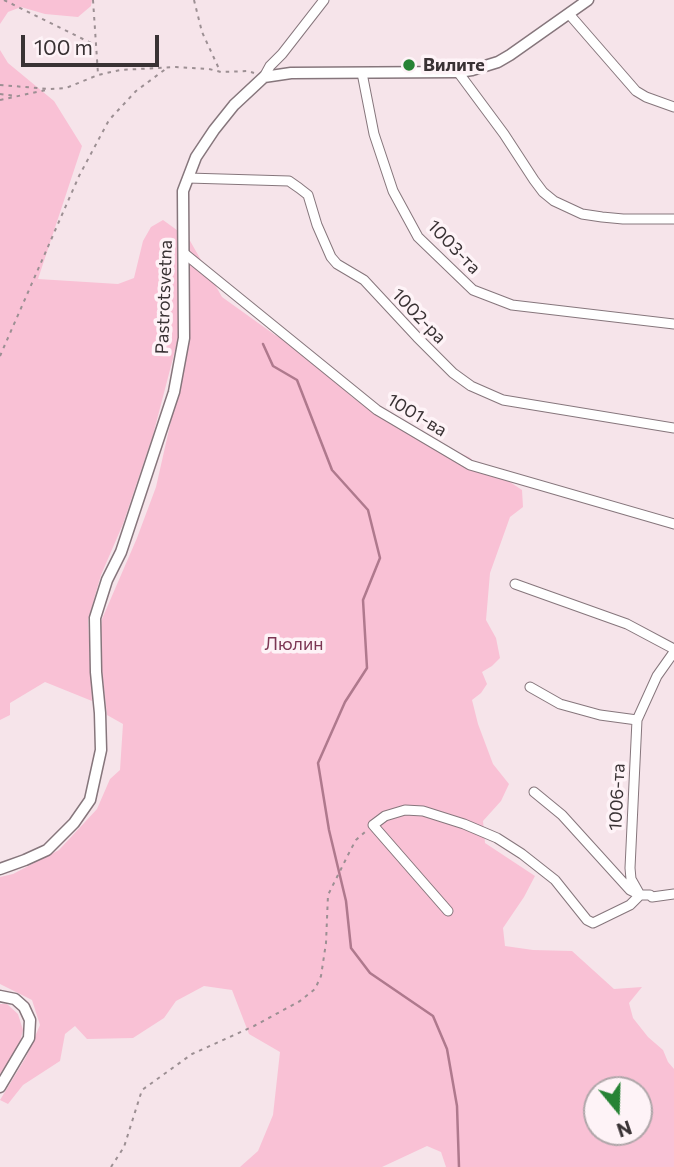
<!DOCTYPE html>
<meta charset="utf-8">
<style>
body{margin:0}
#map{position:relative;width:674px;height:1167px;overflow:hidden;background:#f6e4ea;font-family:Commissioner,sans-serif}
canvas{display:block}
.north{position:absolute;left:583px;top:1076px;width:70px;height:70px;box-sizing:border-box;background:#fef3f7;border:2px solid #afa6a9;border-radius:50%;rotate:161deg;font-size:19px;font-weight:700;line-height:28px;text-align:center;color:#393234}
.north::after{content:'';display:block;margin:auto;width:24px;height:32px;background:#278335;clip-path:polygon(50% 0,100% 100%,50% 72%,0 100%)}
.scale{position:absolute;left:21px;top:35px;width:138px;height:32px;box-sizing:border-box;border:4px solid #393234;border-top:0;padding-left:9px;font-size:21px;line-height:24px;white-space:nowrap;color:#393234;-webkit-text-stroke:5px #fef3f7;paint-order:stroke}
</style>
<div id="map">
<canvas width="674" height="1167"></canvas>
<div class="north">N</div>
<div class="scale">100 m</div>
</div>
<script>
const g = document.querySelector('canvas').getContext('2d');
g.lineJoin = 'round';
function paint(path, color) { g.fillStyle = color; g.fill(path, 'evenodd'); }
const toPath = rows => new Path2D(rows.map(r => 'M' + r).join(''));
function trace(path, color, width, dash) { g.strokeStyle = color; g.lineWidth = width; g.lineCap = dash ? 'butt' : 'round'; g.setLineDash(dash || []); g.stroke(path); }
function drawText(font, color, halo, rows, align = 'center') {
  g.font = font + ' Commissioner,sans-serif'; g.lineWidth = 7; g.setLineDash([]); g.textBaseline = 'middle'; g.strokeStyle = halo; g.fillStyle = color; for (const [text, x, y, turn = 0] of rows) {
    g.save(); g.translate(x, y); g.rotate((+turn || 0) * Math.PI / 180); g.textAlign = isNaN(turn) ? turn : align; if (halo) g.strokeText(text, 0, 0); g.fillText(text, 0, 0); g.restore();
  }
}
const green = toPath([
 [0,0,92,0,91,6,78,17,45,14,21,7,8,12,0,24],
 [0,50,8,63,54,101,82,146,38,279,118,284,134,278,143,241,151,227,163,220,181,233,178,339,153,435,123,524,101,575,88,620,92,701,45,682,10,703,10,715,0,720],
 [189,239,222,297,275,335,306,351,352,397,396,427,469,457,490,476,507,480,522,490,523,507,510,517,490,573,486,620,496,638,500,658,492,666,482,672,487,684,481,693,472,700,478,724,493,764,509,784,501,801,483,821,485,843,535,876,524,897,503,928,505,946,533,950,572,951,614,989,642,987,629,1003,633,1018,648,1037,663,1050,668,1062,674,1069,674,1167,446,1167,441,1152,427,1146,382,1167,240,1167,258,1151,273,1115,280,1052,249,1034,232,990,204,986,176,1001,164,1018,133,1038,87,1039,75,1026,65,1034,60,1061,23,1085,8,1104,0,1100,26,1057,40,1025,32,1000,0,984,0,877,13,874,59,850,97,809,110,779,120,770,123,724,107,715,99,643,102,619,137,538,156,487,187,350,190,294],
 [597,1090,639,1090,639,1132,597,1132],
 [0,1004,7,1004,18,1014,23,1030,19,1046,0,1074]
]);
const stream = toPath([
 [263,344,273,366,297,380,332,470,368,510,380,558,363,600,367,668,345,702,318,763,329,830,346,901,351,948,370,973,433,1016,447,1049,457,1106,459,1167]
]);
const path = toPath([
 [4,0,95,45],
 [93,0,98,74],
 [194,0,202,32,220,71],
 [0,85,50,89,66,88,98,75,120,70,176,67,209,69,221,72,248,71,254,73],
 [0,94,16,96],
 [0,100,46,90],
 [0,356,79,176,109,120,136,91,167,68],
 [111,1167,124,1147,142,1090,192,1054,254,1026,300,1001,315,989,321,976,326,943,328,895,351,849,356,840,365,832]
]);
const minor = toPath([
 [569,14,636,91,646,97,674,107],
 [458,72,504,134,534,180,543,192,554,201,582,214,602,217,623,219,674,219],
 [362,73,374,134,393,191,418,237,473,290,512,305,674,324],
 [264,77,270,66,282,54,324,0],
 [188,178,289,181,299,188,308,195,317,225,331,257,337,264,364,280,417,337,453,373,471,386,503,400,674,428],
 [185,254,377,410,470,465,674,524],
 [515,584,627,624,674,649],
 [530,687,560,704,600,715,637,720],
 [534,792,562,815,630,890,640,895,650,895,652,897,674,894],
 [640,895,631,879,630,868,637,720,657,676,674,652],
 [448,911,373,825,385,816,405,810,423,811,464,824,497,838,522,854,555,880,587,920,593,923,630,905,640,895]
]);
const tertiary = toPath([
 [0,869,25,860,47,850,74,823,90,800,101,750,100,713,96,672,95,618,107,580,121,552,174,392,184,338,183,191,196,157,214,130,234,105,264,77,291,73,458,72,472,70,498,62,510,55,588,0],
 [0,996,15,999,24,1007,30,1020,29,1038,0,1087]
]);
const markers = [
 [409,65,7,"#278335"]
];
const poiNames = [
 ["Вилите",423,65]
];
const streetNames = [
 ["1003-та",454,247,46],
 ["Pastrotsvetna",164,297,-88],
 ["1002-ра",419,316,46],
 ["1001-ва",417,415,31],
 ["1006-та",617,797,-87]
];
const parkNames = [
 ["Люлин",294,644]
];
paint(green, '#f9c1d5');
trace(stream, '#af798d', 2.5);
trace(minor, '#86767c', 11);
trace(tertiary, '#86767c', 13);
trace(path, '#9c8f93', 2, [3.5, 5]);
trace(minor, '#fff', 9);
trace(tertiary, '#fff', 10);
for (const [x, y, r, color] of markers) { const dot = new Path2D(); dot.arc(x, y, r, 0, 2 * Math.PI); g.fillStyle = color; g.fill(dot); trace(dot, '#fef3f7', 2.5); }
drawText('bold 18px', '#393234', '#fef3f7', poiNames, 'left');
drawText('18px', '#393234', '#fef3f7', streetNames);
drawText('18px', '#7c3754', '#fef3f7', parkNames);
</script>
